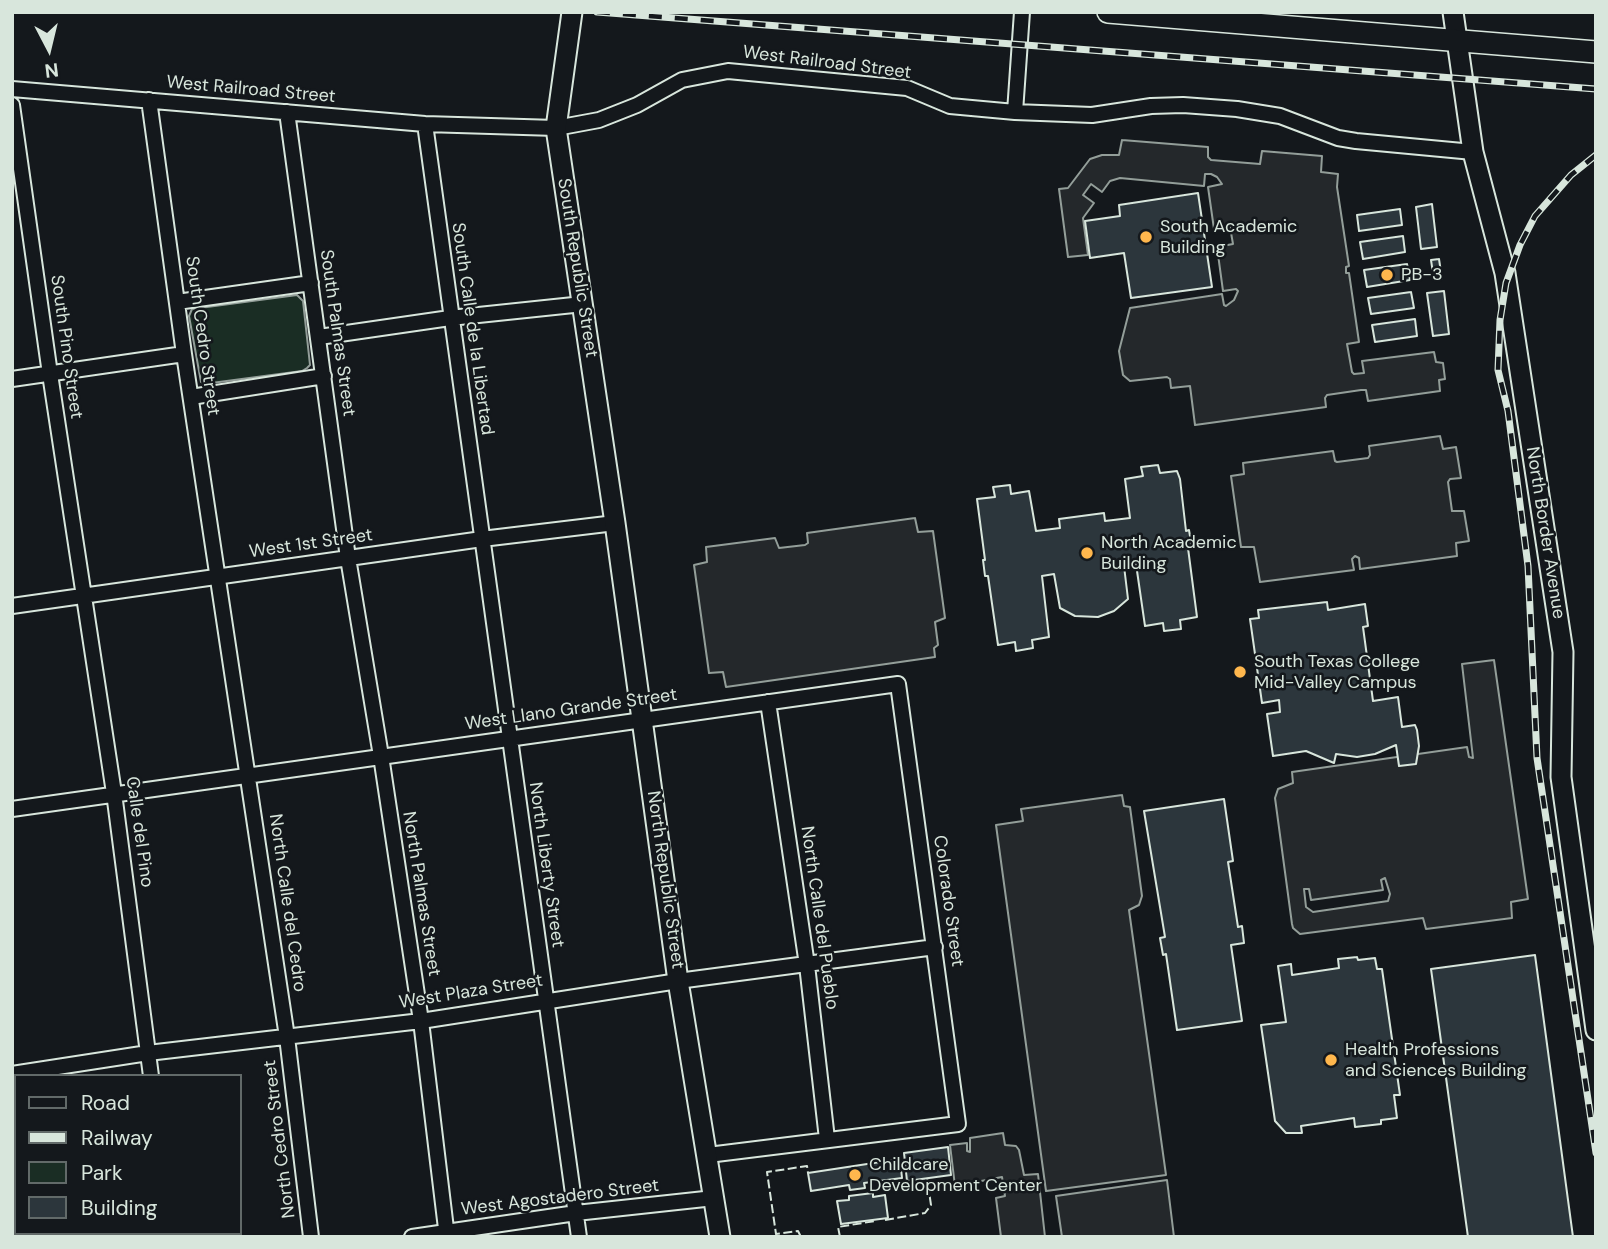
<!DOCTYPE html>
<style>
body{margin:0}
#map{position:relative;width:1608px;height:1249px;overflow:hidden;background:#14181c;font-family:"DM Sans",sans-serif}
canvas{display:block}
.frame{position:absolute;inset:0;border:14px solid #d8e6dc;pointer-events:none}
.legend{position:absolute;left:14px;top:1074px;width:228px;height:161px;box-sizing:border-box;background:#14181c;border:2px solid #626a69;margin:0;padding:9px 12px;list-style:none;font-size:21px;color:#d8e6dc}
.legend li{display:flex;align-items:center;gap:14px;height:35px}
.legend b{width:35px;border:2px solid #626a69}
.north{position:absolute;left:14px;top:14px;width:70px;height:70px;-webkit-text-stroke:5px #14181c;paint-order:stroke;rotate:173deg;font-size:19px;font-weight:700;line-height:28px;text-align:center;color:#d8e6dc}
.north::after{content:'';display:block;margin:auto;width:24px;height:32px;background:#d8e6dc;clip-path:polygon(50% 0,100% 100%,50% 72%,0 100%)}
</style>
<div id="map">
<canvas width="1608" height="1249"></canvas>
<div class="frame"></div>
<ul class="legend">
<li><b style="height:9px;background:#14181c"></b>Road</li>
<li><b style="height:9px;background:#d8e6dc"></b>Railway</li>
<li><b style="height:19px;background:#1a2d24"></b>Park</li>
<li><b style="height:19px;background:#2c363c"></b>Building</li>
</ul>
<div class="north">N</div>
</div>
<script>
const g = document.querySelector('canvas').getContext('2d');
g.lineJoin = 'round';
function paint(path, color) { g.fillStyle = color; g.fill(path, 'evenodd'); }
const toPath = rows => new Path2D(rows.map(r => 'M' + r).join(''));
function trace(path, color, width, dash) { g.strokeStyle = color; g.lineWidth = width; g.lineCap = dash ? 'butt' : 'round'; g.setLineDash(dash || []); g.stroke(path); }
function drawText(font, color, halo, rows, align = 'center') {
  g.font = font + ' "DM Sans",sans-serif'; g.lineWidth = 5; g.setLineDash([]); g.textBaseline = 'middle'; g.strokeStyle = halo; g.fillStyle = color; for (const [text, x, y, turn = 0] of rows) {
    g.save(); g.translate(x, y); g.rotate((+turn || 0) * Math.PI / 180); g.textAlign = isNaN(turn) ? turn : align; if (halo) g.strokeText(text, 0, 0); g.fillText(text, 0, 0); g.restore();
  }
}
const green = toPath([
 [297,295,303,301,310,365,307,368,302,371,204,384,201,382,189,316,192,309,297,295]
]);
const parking = toPath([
 [1122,140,1208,147,1208,157,1211,160,1260,164,1262,151,1322,156,1321,172,1338,174,1337,187,1349,266,1346,267,1346,273,1349,273,1359,342,1347,344,1352,372,1354,374,1364,373,1362,361,1434,352,1436,362,1443,363,1445,379,1439,380,1440,391,1368,401,1366,390,1361,390,1327,395,1325,398,1326,407,1195,425,1190,386,1171,388,1170,379,1167,377,1130,381,1123,375,1119,351,1130,308,1222,294,1224,305,1226,306,1234,300,1238,291,1236,289,1223,291,1217,247,1233,244,1230,227,1214,229,1208,187,1222,184,1217,177,1211,174,1205,174,1204,186,1120,178,1110,181,1102,192,1091,184,1083,195,1094,203,1083,218,1088,255,1068,257,1059,189,1068,188,1090,159,1102,155,1119,155,1122,140],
 [1440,436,1443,449,1456,447,1461,478,1450,479,1448,482,1452,511,1464,511,1469,541,1456,543,1457,556,1360,569,1359,558,1355,556,1352,559,1354,570,1260,582,1254,547,1241,547,1231,476,1244,474,1243,463,1333,451,1335,461,1337,462,1368,458,1370,455,1369,446,1440,436],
 [915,518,918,532,933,531,945,618,935,622,938,645,934,648,935,657,726,687,723,672,709,673,694,565,707,562,706,547,775,538,779,548,805,545,808,543,807,533,915,518],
 [1494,660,1528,899,1511,902,1512,918,1426,929,1423,918,1300,934,1293,928,1292,924,1275,798,1278,789,1293,783,1292,772,1467,747,1469,757,1473,758,1462,664,1494,660],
 [1385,878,1390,894,1388,901,1313,912,1306,907,1304,889,1309,889,1311,900,1383,890,1381,880,1385,878],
 [1122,795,1124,806,1130,807,1142,896,1139,905,1129,910,1166,1175,1046,1191,996,825,1023,821,1021,809,1122,795],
 [1003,1133,1005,1145,1016,1146,1019,1150,1024,1175,1038,1174,1045,1237,1001,1237,996,1198,1005,1196,1002,1177,955,1186,950,1145,967,1143,967,1151,970,1152,970,1138,1003,1133],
 [1167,1180,1174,1237,1062,1237,1056,1196,1167,1180]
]);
const building = toPath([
 [1198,193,1212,287,1131,298,1124,253,1090,258,1085,221,1120,216,1119,205,1198,193],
 [1432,204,1437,247,1421,249,1416,207,1432,204],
 [1400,209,1402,225,1359,231,1357,215,1400,209],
 [1403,236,1405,252,1363,259,1360,242,1403,236],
 [1439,259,1442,279,1434,280,1431,260,1439,259],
 [1407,264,1410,280,1367,287,1364,270,1407,264],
 [1444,291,1449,334,1433,336,1427,293,1444,291],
 [1411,292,1414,308,1371,314,1368,298,1411,292],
 [1415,319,1417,336,1375,342,1372,325,1415,319],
 [1158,465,1160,473,1177,471,1180,479,1186,531,1189,530,1192,548,1188,548,1197,617,1180,620,1181,629,1164,631,1163,623,1145,626,1136,564,1124,566,1128,599,1114,611,1098,617,1075,616,1060,608,1054,574,1042,576,1049,637,1032,640,1033,648,1016,651,1015,642,998,645,988,576,985,576,983,560,985,560,977,499,995,497,993,487,1010,485,1011,494,1029,491,1036,531,1060,528,1059,519,1104,513,1105,521,1130,518,1125,479,1143,476,1141,467,1158,465],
 [1327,602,1328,610,1365,604,1368,626,1363,627,1373,701,1398,697,1402,727,1415,725,1417,730,1419,746,1416,764,1399,766,1396,745,1375,754,1357,757,1336,754,1334,763,1306,751,1273,756,1267,714,1280,712,1279,700,1262,703,1250,619,1259,618,1258,610,1327,602],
 [1224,799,1233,861,1228,862,1238,927,1242,926,1244,943,1231,945,1242,1021,1177,1030,1166,954,1163,955,1160,938,1165,937,1144,811,1224,799],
 [1535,955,1573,1237,1468,1237,1431,969,1535,955],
 [1357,957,1358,960,1375,958,1377,969,1382,969,1400,1095,1394,1095,1397,1118,1381,1120,1381,1124,1355,1127,1354,1118,1301,1126,1302,1133,1286,1133,1275,1121,1261,1025,1286,1022,1278,966,1291,964,1292,975,1339,968,1338,959,1357,957],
 [948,1147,951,1175,907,1181,904,1153,948,1147],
 [900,1159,902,1178,864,1183,865,1188,850,1190,849,1185,811,1191,808,1173,900,1159],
 [873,1193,873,1197,885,1195,888,1218,841,1224,837,1201,849,1200,849,1196,873,1193]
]);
const street = toPath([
 [12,89,425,124,556,128,599,120,637,105,682,80,728,71,907,88,950,106,1015,112,1092,115,1151,106,1183,105,1237,109,1280,116,1338,138,1356,141,1473,152],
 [149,100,184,354,287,1037,311,1237],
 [12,105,50,374,114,793,151,1076],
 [287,112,348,558,381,756,421,1021,447,1237],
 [1015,112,1022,12],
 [425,124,579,1237],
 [177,302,311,283],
 [319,337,450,318,583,304],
 [12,379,184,354],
 [191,397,324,376],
 [12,606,482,539,615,523],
 [768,702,807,965,827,1139],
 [12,809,898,684,958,1124,708,1155],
 [12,1074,148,1053,421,1021,678,981,935,947],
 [176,1233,176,1237],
 [412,1237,576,1213,714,1198]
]);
const secondary = toPath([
 [572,12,556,128,615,523,678,981,720,1237],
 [1453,12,1473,152,1505,273,1563,652,1561,777,1596,1030]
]);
const primary = toPath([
 [1108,12,1596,52]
]);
const rail = toPath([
 [597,12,1596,89],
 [1596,155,1571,175,1535,216,1520,245,1506,283,1500,320,1498,370,1508,411,1528,566,1537,758,1596,1153]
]);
const fence = toPath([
 [885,1220,925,1213,931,1205,927,1178],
 [801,1237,798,1231,776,1234,767,1172,807,1166,808,1173],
 [840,1237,838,1227,875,1221]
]);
const markers = [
 [1146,237,7,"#ffb74d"],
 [1387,275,7,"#ffb74d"],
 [1087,553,7,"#ffb74d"],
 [1240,672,7,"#ffb74d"],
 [1331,1060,7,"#ffb74d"],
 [855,1175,7,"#ffb74d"]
];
const streetNames = [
 ["West Railroad Street",827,63,7],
 ["West Railroad Street",251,90,5],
 ["South Republic Street",577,268,81],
 ["South Calle de la Libertad",472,329,82],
 ["South Palmas Street",337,333,82],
 ["South Cedro Street",202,336,82],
 ["South Pino Street",66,347,82],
 ["North Border Avenue",1545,533,81],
 ["West 1st Street",311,544,-8],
 ["West Llano Grande Street",571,710,-8],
 ["Calle del Pino",139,832,82],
 ["North Liberty Street",546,865,82],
 ["North Republic Street",665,880,82],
 ["North Palmas Street",421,894,81],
 ["Colorado Street",948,901,82],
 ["North Calle del Cedro",287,903,82],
 ["North Calle del Pueblo",819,918,82],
 ["West Plaza Street",471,992,-9],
 ["North Cedro Street",280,1139,-97],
 ["West Agostadero Street",560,1198,-7]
];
const poiNames = [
 ["South Academic",1160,227],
 ["Building",1160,248],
 ["PB-3",1401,275],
 ["North Academic",1101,543],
 ["Building",1101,564],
 ["South Texas College",1254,662],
 ["Mid-Valley Campus",1254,683],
 ["Health Professions",1345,1050],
 ["and Sciences Building",1345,1071],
 ["Childcare",869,1165],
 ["Development Center",869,1186]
];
paint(green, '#1a2d24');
trace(green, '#939e99', 2);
paint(parking, '#24282b');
trace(parking, '#939e99', 2);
paint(building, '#2c363c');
trace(building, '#d8e6dc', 2);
trace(street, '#d8e6dc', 18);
trace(secondary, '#d8e6dc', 23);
trace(primary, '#d8e6dc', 24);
trace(street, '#14181c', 14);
trace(secondary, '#14181c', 19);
trace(primary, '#14181c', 21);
trace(rail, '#d8e6dc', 7);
trace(rail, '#14181c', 4.5, [13]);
trace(fence, '#d8e6dc', 2, [9, 3.5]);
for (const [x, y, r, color] of markers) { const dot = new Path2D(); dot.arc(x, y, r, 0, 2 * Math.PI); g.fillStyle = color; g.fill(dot); trace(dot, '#14181c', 2.5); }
drawText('18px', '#d8e6dc', '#14181c', streetNames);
drawText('18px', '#d8e6dc', '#14181c', poiNames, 'left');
</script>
